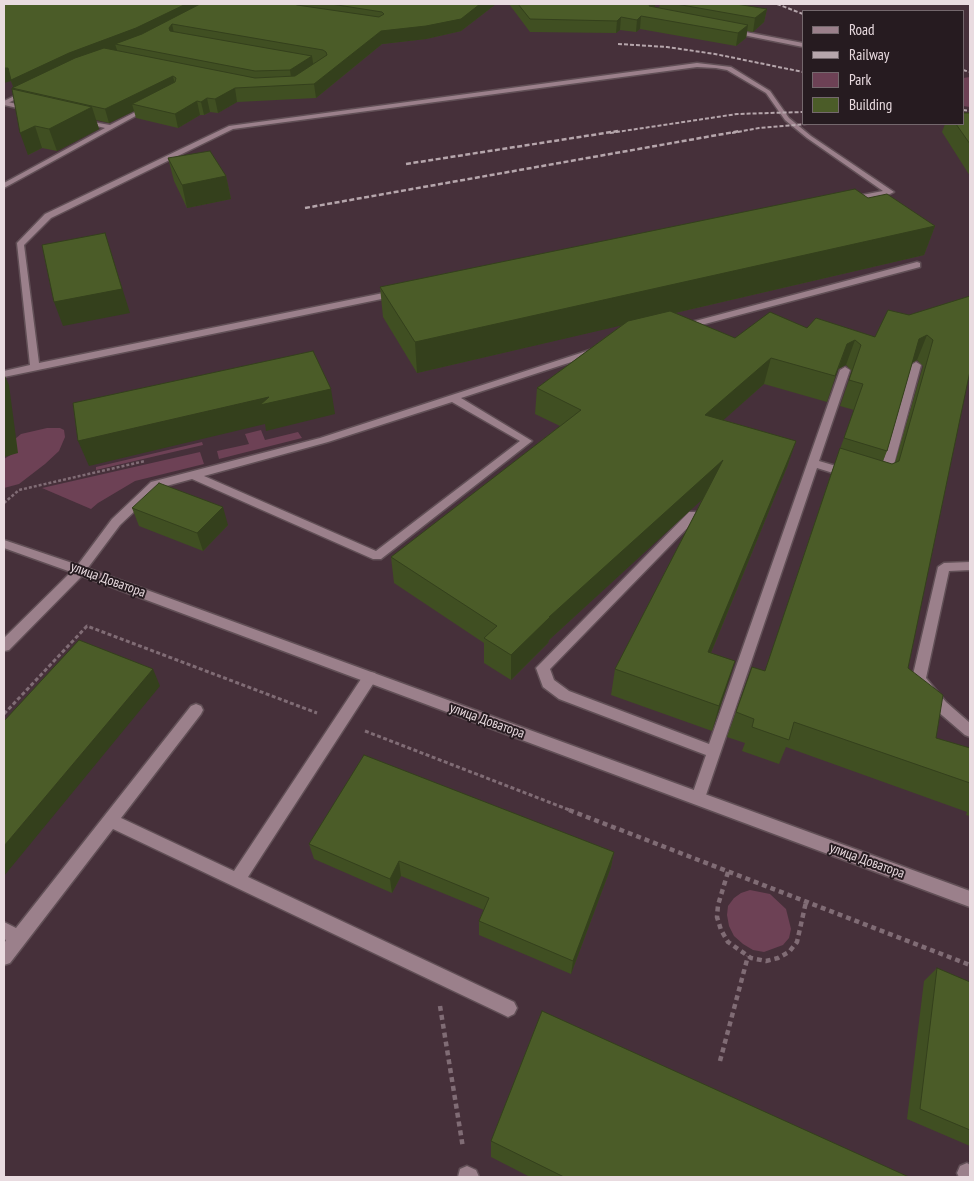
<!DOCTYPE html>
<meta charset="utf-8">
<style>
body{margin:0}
#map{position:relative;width:974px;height:1181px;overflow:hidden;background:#46303a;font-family:"PT Sans Narrow",sans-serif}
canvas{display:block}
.frame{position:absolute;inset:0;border:5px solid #e9dbe0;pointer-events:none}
.legend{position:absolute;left:802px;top:10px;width:162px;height:115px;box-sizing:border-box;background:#261b20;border:1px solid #74686d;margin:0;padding:6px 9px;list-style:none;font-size:15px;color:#e9dbe0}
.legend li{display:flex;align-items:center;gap:10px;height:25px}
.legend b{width:25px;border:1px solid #74686d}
</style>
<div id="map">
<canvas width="974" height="1181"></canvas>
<div class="frame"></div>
<ul class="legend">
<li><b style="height:6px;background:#9b808b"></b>Road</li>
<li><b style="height:6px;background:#b6a6ac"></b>Railway</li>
<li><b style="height:14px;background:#6d4155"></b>Park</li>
<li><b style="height:14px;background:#4b5c28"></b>Building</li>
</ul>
</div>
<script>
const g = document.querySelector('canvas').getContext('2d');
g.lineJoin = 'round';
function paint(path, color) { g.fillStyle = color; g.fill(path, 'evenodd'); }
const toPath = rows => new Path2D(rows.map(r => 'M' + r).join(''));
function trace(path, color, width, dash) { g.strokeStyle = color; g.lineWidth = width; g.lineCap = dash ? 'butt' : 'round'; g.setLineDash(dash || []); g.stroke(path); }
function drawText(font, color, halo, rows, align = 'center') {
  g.font = font + ' "PT Sans Narrow",sans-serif'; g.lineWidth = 4; g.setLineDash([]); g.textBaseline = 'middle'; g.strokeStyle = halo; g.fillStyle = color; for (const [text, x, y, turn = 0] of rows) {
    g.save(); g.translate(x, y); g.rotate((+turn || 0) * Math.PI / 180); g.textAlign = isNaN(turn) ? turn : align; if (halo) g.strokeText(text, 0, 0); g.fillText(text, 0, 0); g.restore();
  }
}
const green = toPath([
 [970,77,970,107,963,106,963,78],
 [47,428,60,428,64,430,65,437,59,451,45,464,19,484,4,488,4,459,14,453,15,439,21,434],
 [261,430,265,440,298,432,302,438,219,459,217,451,249,444,245,434],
 [202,442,203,445,96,470,96,467],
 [200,452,204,464,135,481,98,503,91,509,42,488],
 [750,890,770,894,786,909,791,929,789,938,783,945,764,952,753,950,743,944,734,936,729,926,727,915,728,906,734,898,741,893]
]);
const pathFar2 = toPath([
 [4,503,19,490,145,461]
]);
const pathFar1 = toPath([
 [4,714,87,626,317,713],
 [365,731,572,811]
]);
const path = toPath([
 [569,810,970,965],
 [728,872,718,905,717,917,721,930,728,942,751,958,766,961,778,958,789,952,797,942,806,902],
 [440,1006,463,1148],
 [720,1061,748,956]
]);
const lane = toPath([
 [730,29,803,43,803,47,728,32,730,29],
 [697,63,731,67,770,91,789,118,811,136,894,192,890,194,846,202,846,198,883,191,807,138,785,120,766,93,727,70,716,68,697,67,233,129,51,218,24,245,39,363,398,290,402,293,401,295,4,377,4,371,30,365,17,243,45,214,229,126,697,63],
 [4,101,33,108,34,109,31,111,4,105,4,101],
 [147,106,152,107,4,188,4,183,105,128,80,122,80,120,110,125,147,106],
 [917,262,920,263,920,267,686,329,683,330,678,327,680,325,917,262],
 [596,348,599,349,599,353,461,398,532,441,381,559,373,559,192,479,159,488,120,525,84,573,80,574,74,570,112,519,151,482,320,438,596,348],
 [452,402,520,441,376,551,204,476,328,442,452,402],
 [916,362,921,365,890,479,888,482,880,482,878,479,911,365,916,362],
 [845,367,850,370,819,461,853,471,855,474,849,478,817,468,705,798,703,803,698,805,693,803,691,798,706,755,559,699,543,687,536,668,689,512,697,512,699,515,697,518,550,669,554,680,569,691,709,744,840,370,845,367],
 [970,562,970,570,949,571,926,678,946,702,970,723,970,737,965,735,936,710,912,679,938,567,944,563,970,562],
 [370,672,375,673,377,677,375,681,248,877,514,1002,517,1008,514,1014,508,1017,502,1014,113,829,10,963,4,965,4,944,6,940,4,939,4,922,16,928,191,706,196,704,201,706,203,710,201,714,121,818,234,871,365,673,370,672],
 [967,1163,970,1165,970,1177,959,1177,957,1173,960,1166,967,1163],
 [467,1166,476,1170,479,1177,458,1177,460,1169,467,1166]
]);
const street = toPath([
 [27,90,32,91,4,105,4,101,27,90],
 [4,540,84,567,970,891,970,907,82,576,9,650,4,651,4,638,71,572,4,548,4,540]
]);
const railFar1 = toPath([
 [777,4,803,14],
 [618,44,667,47,715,54,803,72],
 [963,70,970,72],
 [963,110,970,111],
 [610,133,737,114,803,112],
 [732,133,759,128,807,124]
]);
const rail = toPath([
 [406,164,618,131],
 [305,208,740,131]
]);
const wall = toPath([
 [4,4,496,4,461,31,426,39,382,44,316,98,237,102,218,113,210,112,204,115,200,115,178,128,136,118,134,111,109,123,96,120,99,129,57,151,42,148,28,155,12,88,14,88,11,81],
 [509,4,656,4,654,7,659,8,660,4,736,4,767,9,764,22,753,32,747,31,746,38,736,46,640,29,636,32,620,30,616,33,530,32],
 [970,113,970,176,942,132,945,124,963,124],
 [168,158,226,176,231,199,187,208,174,181],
 [868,198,935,226,924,255,675,313,735,338,807,328,875,337,909,315,970,296,908,668,936,738,970,748,970,816,966,815,967,812,786,747,779,764,742,751,745,743,727,737,752,667,765,671,831,474,854,410,840,406,852,371,846,365,838,369,827,402,764,384,723,420,796,441,787,467,711,653,727,686,712,731,611,695,615,669,703,498,549,640,548,643,511,680,484,663,484,643,394,583,391,557,560,426,535,414,537,388,622,325,417,373,383,317,380,287],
 [917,360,923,366,895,463,892,464,883,461,887,451,912,363],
 [132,508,228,525,203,551,139,526],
 [309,844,614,852,611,867,571,974,479,935,479,921,484,910,401,876,392,893,314,859],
 [937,968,970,982,970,1146,907,1119,924,981],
 [491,1141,909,1177,530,1177,491,1157]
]);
const shadedWall = toPath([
 [186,4,213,4,139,41,115,44,117,50,73,66,14,89,11,81,4,83,4,68,69,53],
 [480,4,496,4,461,31,426,39,382,44,316,98,314,84,381,31],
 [650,4,656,4,648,18,649,6],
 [767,9,764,22,753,32,755,18],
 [641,16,640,29,636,32,637,20],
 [621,17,620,30,616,33,617,21],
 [172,24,175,37,171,41,169,28],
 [748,25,746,38,736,46,738,33],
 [312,56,314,69,292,83,290,70],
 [173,76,176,89,132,104,134,111,109,123,105,109],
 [235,88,237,102,218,113,215,99],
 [207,98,210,112,204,115,201,102],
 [197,101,200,115,178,128,175,114],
 [92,107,99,129,57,151,49,129],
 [35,126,42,148,28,155,20,133],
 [226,176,231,199,187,208,182,185],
 [935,226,924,255,417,373,415,342],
 [105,233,130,313,63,326,54,302],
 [927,335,917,360,909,364,919,339],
 [855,340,846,365,838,369,827,402,847,344],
 [771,358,764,384,700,441,705,415],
 [4,374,9,385,18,453,4,457],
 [331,389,335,414,266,431,265,424,89,466,78,441,269,397],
 [796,441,787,467,701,677,708,652],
 [723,460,717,486,549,640,548,643,511,680,511,655,549,617],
 [223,507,228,525,203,551,197,533],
 [735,661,727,686,712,731,719,706],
 [153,669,160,686,4,876,4,846],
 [614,852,611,867,571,974,573,961],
 [399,861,401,876,392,893,390,879]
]);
const building = toPath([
 [4,4,186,4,136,28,69,53,11,80,8,68,4,68,4,4],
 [200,4,294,4,297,5,379,17,384,14,382,12,331,4,480,4,461,19,426,26,381,31,314,84,235,88,215,99,207,98,201,102,197,101,175,114,132,104,175,82,176,78,173,76,105,109,12,88,75,58,104,48,255,78,295,76,327,55,326,52,323,50,172,24,169,28,170,31,312,56,290,70,255,71,115,44,142,34,200,4],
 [518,4,650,4,649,6,748,25,738,33,641,16,637,20,621,17,617,21,530,19,518,4],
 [676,4,736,4,767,9,755,18,676,4],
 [12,89,92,107,49,129,35,126,20,133,12,89],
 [963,113,970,113,970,144,956,124,963,124,963,113],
 [210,151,226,176,182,185,168,158,210,151],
 [855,189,868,198,887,194,935,226,415,342,380,287,855,189],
 [105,233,122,289,54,302,42,245,105,233],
 [970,296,970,371,908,668,943,695,936,738,970,748,970,783,794,722,789,740,752,727,754,719,736,712,752,667,765,671,840,448,892,464,899,461,933,340,927,335,919,339,887,451,844,438,863,384,849,380,861,345,855,340,847,344,835,376,771,358,705,415,796,441,708,652,735,661,719,706,615,669,723,460,549,617,550,617,511,655,484,638,497,626,391,557,581,410,537,388,628,321,670,311,735,338,770,312,807,328,816,318,875,337,888,310,909,315,970,296],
 [313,351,331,389,260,405,269,397,78,441,73,403,313,351],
 [159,483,223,507,197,533,132,508,159,483],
 [79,640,153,669,4,846,4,721,79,640],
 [364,755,614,852,573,961,479,921,489,898,399,861,390,879,309,844,364,755],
 [937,968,970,982,970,1130,920,1109,937,968],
 [542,1011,909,1177,564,1177,491,1141,542,1011]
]);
const streetNames = [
 ["улица Доватора",108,580,20],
 ["улица Доватора",487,721,20],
 ["улица Доватора",867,861,20]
];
paint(green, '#6d4155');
trace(lane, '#614f56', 3);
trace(street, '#614f56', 3);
trace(pathFar2, '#806c75', 2.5, [3, 2]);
trace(pathFar1, '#806c75', 3, [4, 2.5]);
trace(path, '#806c75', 4.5, [5, 4]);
paint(lane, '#9b808b');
paint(street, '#9b808b');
trace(railFar1, '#b6a6ac', 2, [4, 2]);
trace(rail, '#b6a6ac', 2.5, [5, 2.5]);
paint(wall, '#404f22');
paint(shadedWall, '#34401c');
paint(building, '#4b5c28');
trace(building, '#34401c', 1);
drawText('14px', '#e9dbe0', '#261b20', streetNames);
</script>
